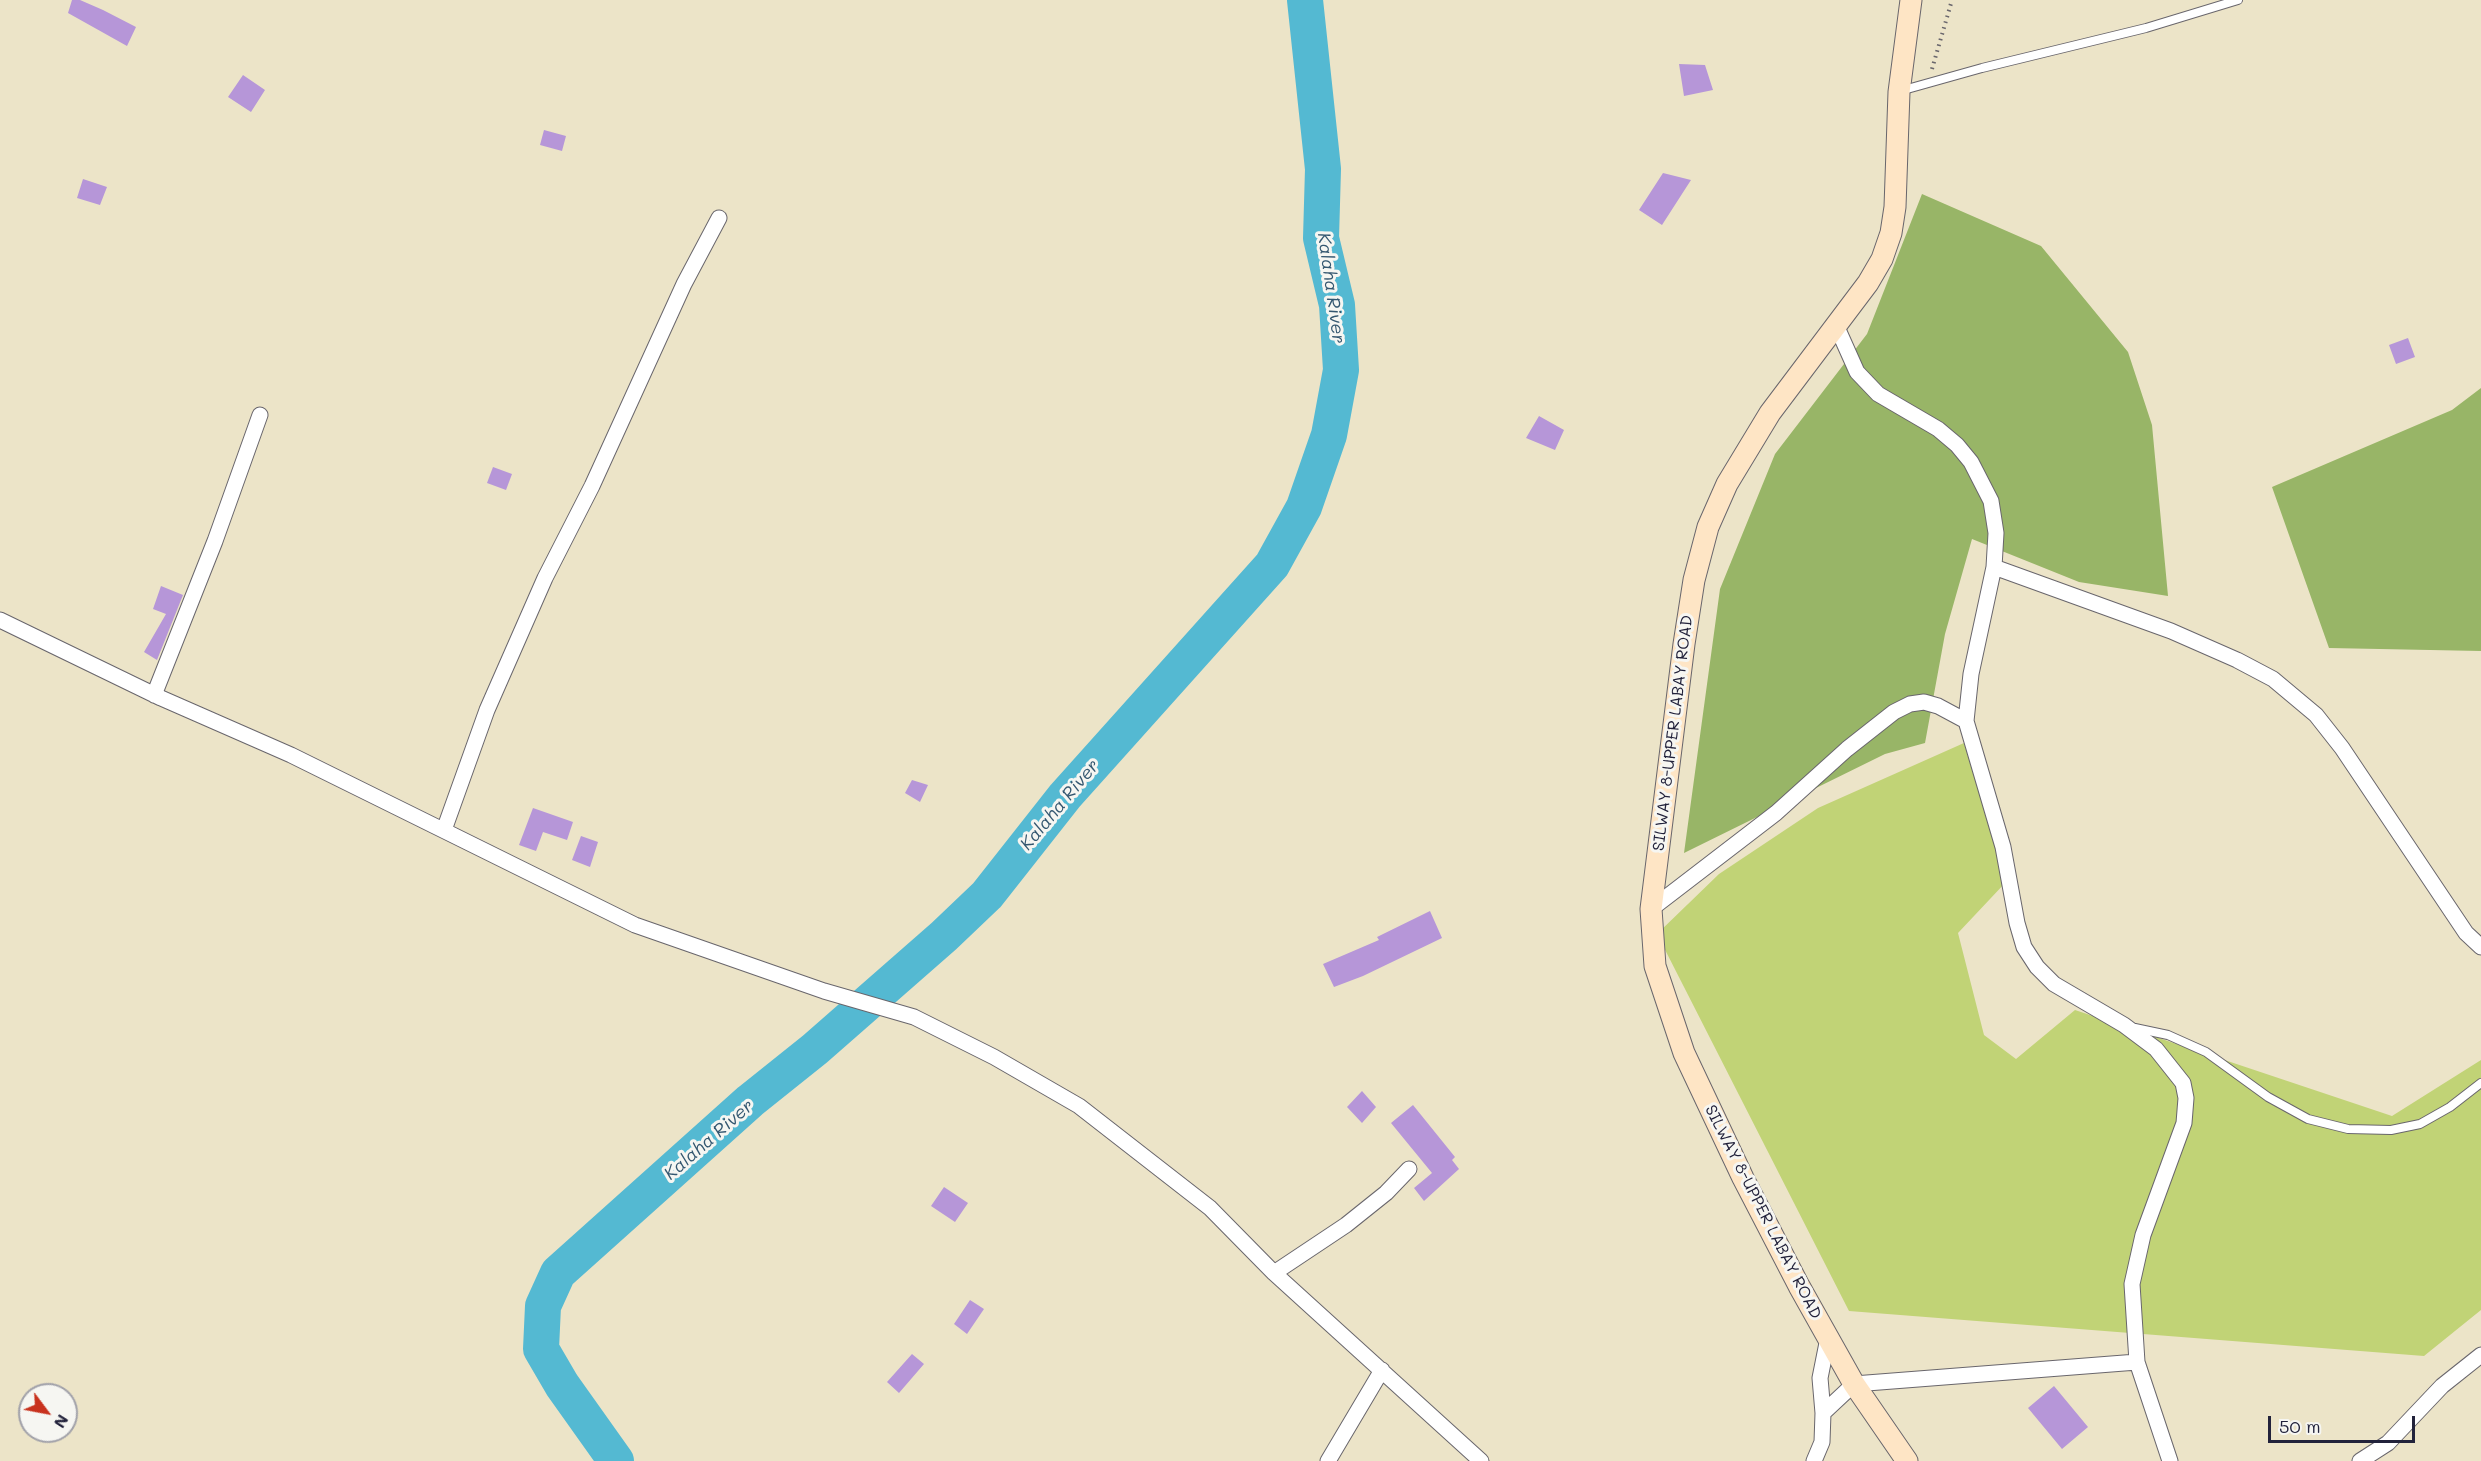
<!DOCTYPE html>
<style>
body{margin:0}
#map{position:relative;width:2481px;height:1461px;overflow:hidden;background:#ece4c8;font-family:Mali,sans-serif}
canvas{display:block}
.north{position:absolute;left:18px;top:1383px;width:60px;height:60px;box-sizing:border-box;background:#f6f6f2;border:2px solid #a1a1a9;border-radius:50%;rotate:122deg;font-size:16px;font-weight:700;line-height:24px;text-align:center;color:#22223b}
.north::after{content:'';display:block;margin:auto;width:21px;height:27px;background:#c8321e;clip-path:polygon(50% 0,100% 100%,50% 72%,0 100%)}
.scale{position:absolute;left:2268px;top:1416px;width:147px;height:27px;box-sizing:border-box;border:3px solid #22223b;border-top:0;padding-left:8px;font-size:18px;line-height:21px;white-space:nowrap;color:#22223b;-webkit-text-stroke:4px #f6f6f2;paint-order:stroke}
</style>
<div id="map">
<canvas width="2481" height="1461"></canvas>
<div class="north">N</div>
<div class="scale">50 m</div>
</div>
<script>
const g = document.querySelector('canvas').getContext('2d');
g.lineJoin = 'round';
function paint(path, color) { g.fillStyle = color; g.fill(path, 'evenodd'); }
const toPath = rows => new Path2D(rows.map(r => 'M' + r).join(''));
function trace(path, color, width, dash) { g.strokeStyle = color; g.lineWidth = width; g.lineCap = dash ? 'butt' : 'round'; g.setLineDash(dash || []); g.stroke(path); }
function drawText(font, color, halo, rows, align = 'center') {
  g.font = font + ' Mali,sans-serif'; g.lineWidth = 6; g.setLineDash([]); g.textBaseline = 'middle'; g.strokeStyle = halo; g.fillStyle = color; for (const [text, x, y, turn = 0] of rows) {
    g.save(); g.translate(x, y); g.rotate((+turn || 0) * Math.PI / 180); g.textAlign = isNaN(turn) ? turn : align; if (halo) g.strokeText(text, 0, 0); g.fillText(text, 0, 0); g.restore();
  }
}
const green = toPath([
 [1964,743,2006,882,1958,933,1984,1035,2016,1059,2075,1010,2392,1116,2481,1060,2481,1310,2424,1356,1849,1311,1657,934,1719,874,1818,808]
]);
const forest = toPath([
 [1922,194,2041,246,2128,352,2152,425,2168,596,2079,582,1972,539,1945,634,1925,743,1885,754,1684,853,1720,589,1775,454,1867,334],
 [2481,388,2481,651,2329,648,2272,487,2452,410]
]);
const river = toPath([
 [616,1461,562,1385,541,1349,543,1306,558,1273,750,1101,815,1049,944,936,987,895,1065,796,1272,565,1304,507,1329,435,1341,370,1337,305,1321,238,1323,169,1305,0]
]);
const building = toPath([
 [72,0,80,0,103,10,136,27,127,46,68,13],
 [1679,64,1705,65,1713,90,1684,96],
 [243,75,265,90,251,112,228,97],
 [544,130,566,136,562,151,540,145],
 [1663,173,1691,180,1662,225,1639,210],
 [83,179,107,187,100,205,77,198],
 [2408,338,2415,357,2396,364,2389,345],
 [1539,416,1564,430,1555,450,1526,438],
 [493,467,512,474,506,490,487,483],
 [161,586,183,595,157,660,144,652,166,614,153,609],
 [912,780,928,785,920,802,905,793],
 [533,808,573,822,567,840,543,832,536,851,519,845],
 [581,836,598,842,590,867,572,860],
 [1430,911,1442,938,1363,976,1334,987,1323,964,1379,940,1377,937],
 [1362,1091,1376,1107,1362,1123,1347,1107],
 [1413,1105,1455,1157,1452,1160,1459,1169,1424,1201,1414,1188,1432,1173,1391,1123],
 [944,1187,968,1203,955,1222,931,1206],
 [970,1300,984,1309,967,1334,954,1324],
 [912,1354,924,1364,899,1393,887,1382],
 [2054,1386,2088,1427,2062,1449,2028,1408]
]);
const path = toPath([
 [1932,69,1952,0]
]);
const lane = toPath([
 [1900,91,1982,68,2146,28,2238,0],
 [2135,1028,2168,1035,2206,1052,2268,1097,2308,1119,2348,1129,2391,1130,2420,1124,2450,1107,2481,1083]
]);
const street = toPath([
 [1836,325,1857,372,1878,394,1938,429,1957,445,1971,462,1991,501,1996,533,1994,567,1971,674,1966,721,2003,847,2017,923,2024,947,2037,967,2054,984,2124,1025,2156,1049,2183,1083,2186,1098,2184,1123,2143,1235,2132,1284,2137,1362,2170,1461],
 [1994,567,2171,631,2237,660,2273,679,2316,715,2342,748,2466,933,2481,947],
 [0,620,161,698,291,755,635,925,824,991,914,1017,994,1057,1079,1106,1210,1208,1274,1273,1481,1461],
 [154,695,215,541,260,415],
 [444,830,487,710,545,578,592,486,684,284,719,218],
 [1651,909,1776,813,1847,749,1894,712,1910,704,1924,702,1938,706,1966,721],
 [1274,1273,1346,1225,1386,1193,1409,1169],
 [1823,1413,1854,1384,2137,1362],
 [1328,1461,1382,1370],
 [1814,1461,1822,1442,1823,1413,1820,1378,1828,1338],
 [2360,1461,2388,1443,2442,1386,2481,1355]
]);
const secondary = toPath([
 [1907,1461,1854,1384,1799,1286,1743,1178,1684,1053,1655,966,1651,909,1684,644,1694,580,1708,527,1727,484,1770,413,1868,283,1882,259,1891,233,1895,207,1899,92,1911,0]
]);
const streetNames = [
 ["SILWAY 8-UPPER LABAY ROAD",1673,733,-83],
 ["SILWAY 8-UPPER LABAY ROAD",1763,1212,63]
];
const waterNames = [
 ["Kalaha River",1331,288,82],
 ["Kalaha River",1060,805,-50],
 ["Kalaha River",709,1140,-41]
];
paint(green, '#c1d376');
paint(forest, '#98b567');
trace(river, '#54b9d2', 36);
paint(building, '#b696d8');
trace(lane, '#69666c', 10);
trace(street, '#69666c', 17);
trace(secondary, '#69666c', 23);
trace(path, '#69666c', 4, [1.5, 4.5]);
trace(lane, '#fff', 8);
trace(street, '#fff', 15);
trace(secondary, '#fee5c5', 21);
drawText('16px', '#22223b', '#f6f6f2', streetNames);
drawText('italic 18px', '#345770', '#f6f6f2', waterNames);
</script>
